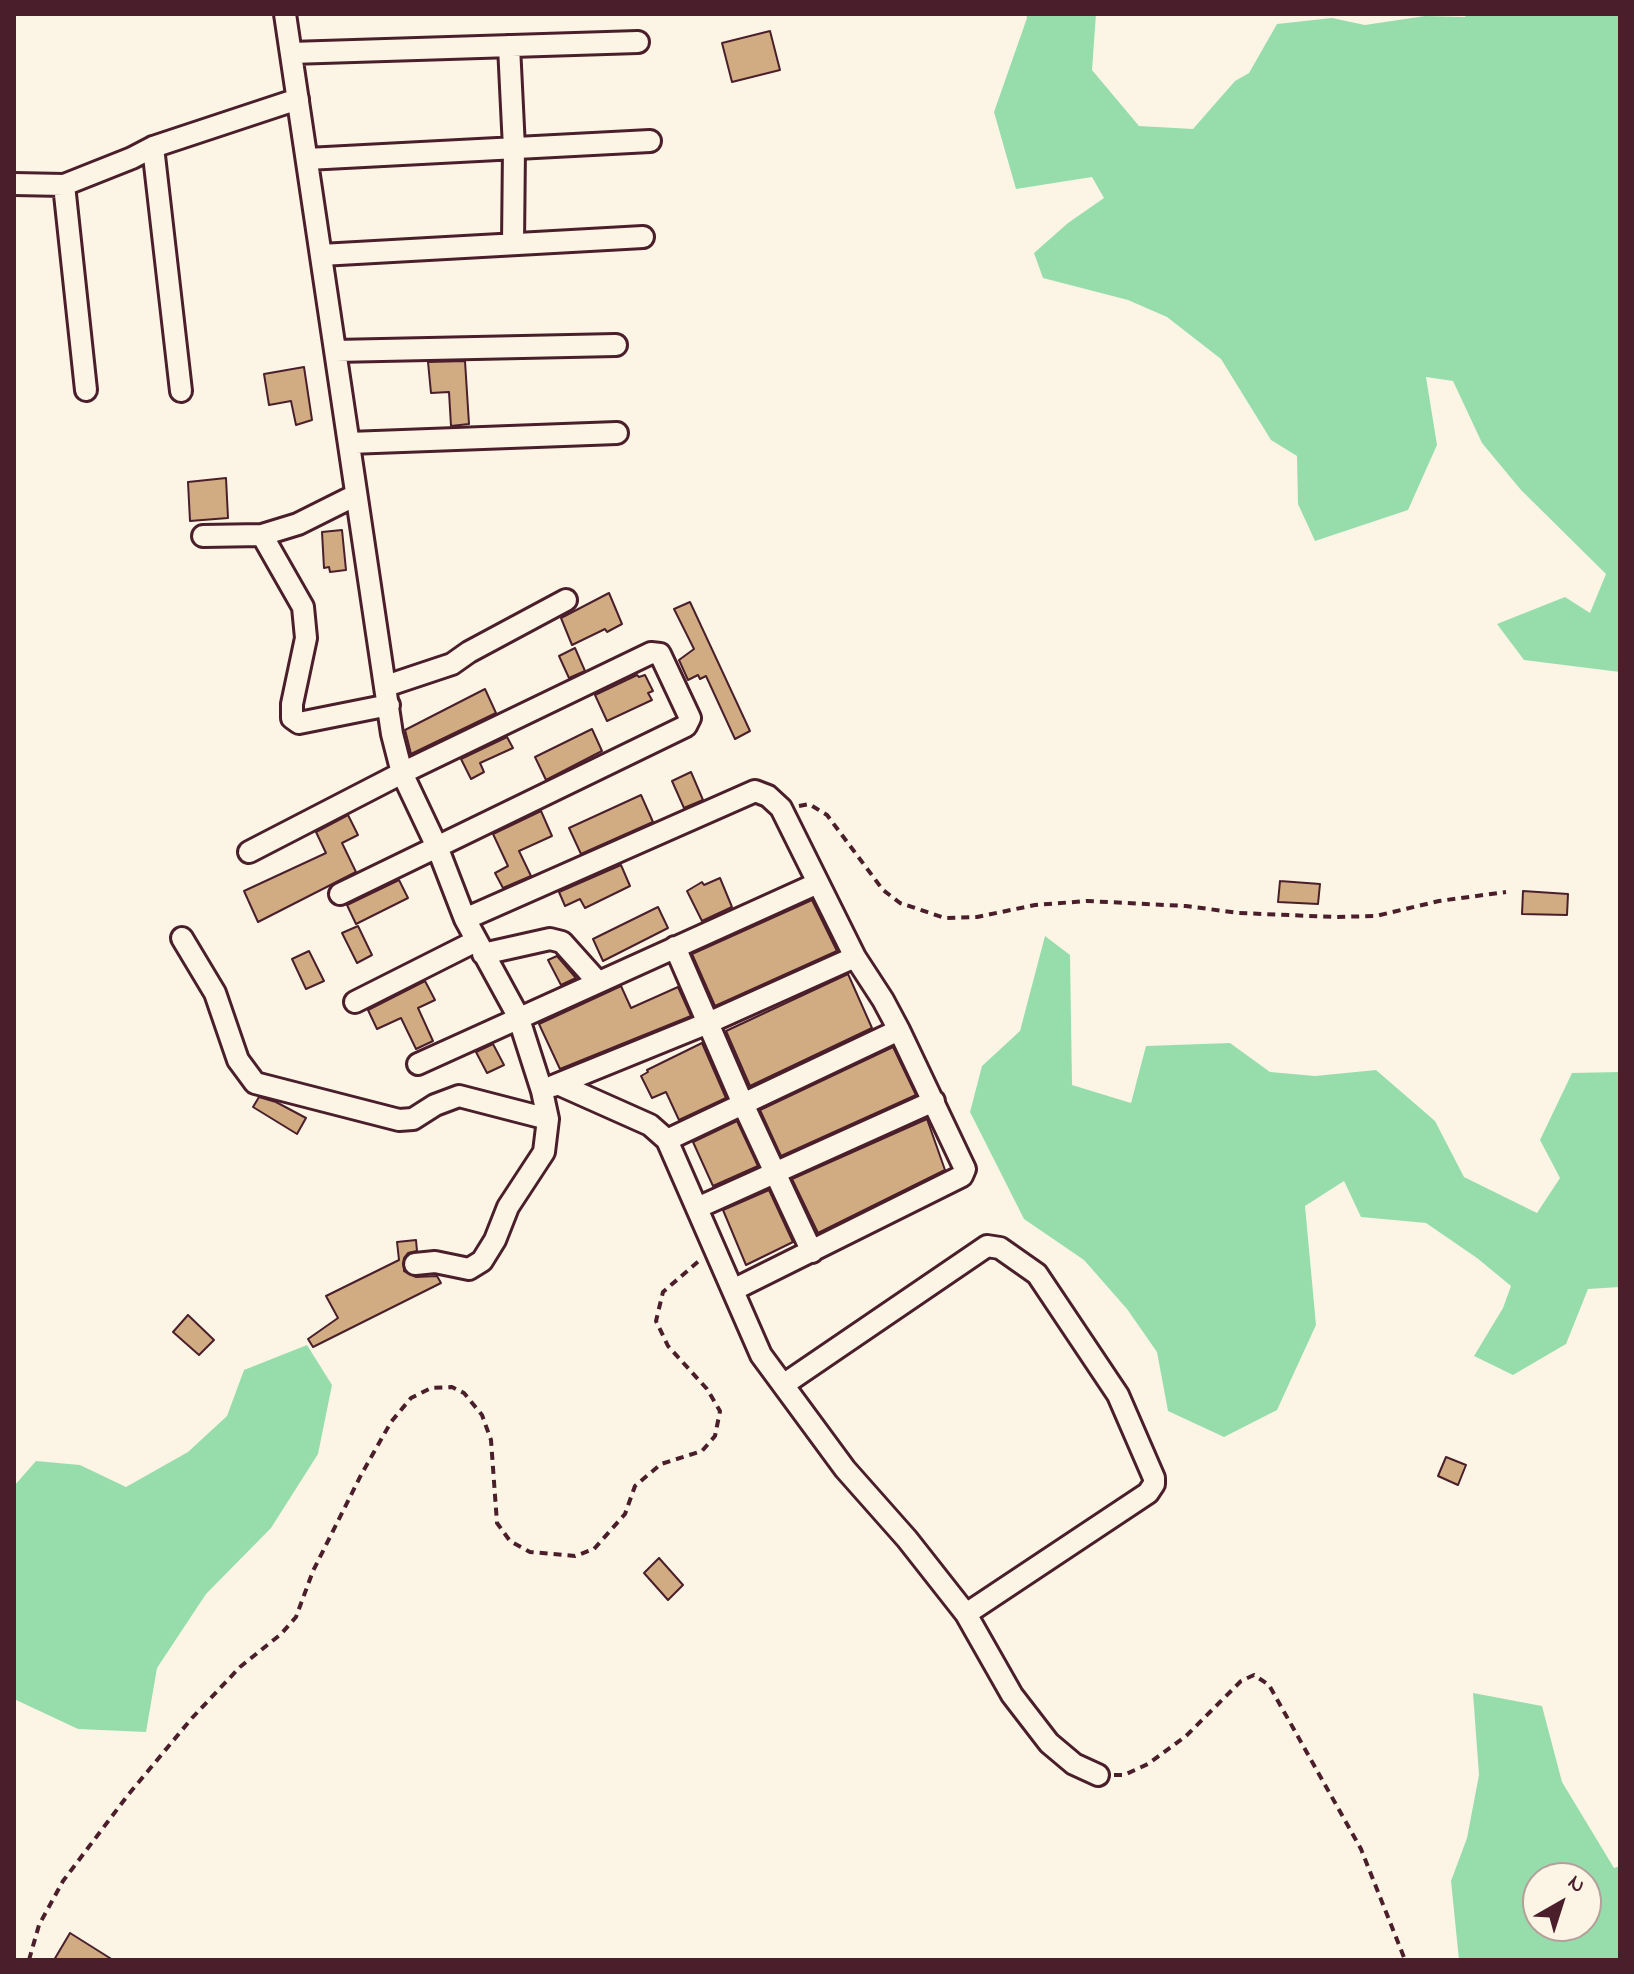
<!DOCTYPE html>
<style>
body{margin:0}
#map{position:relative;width:1634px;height:1974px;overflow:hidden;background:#fcf5e5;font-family:"Indie Flower",sans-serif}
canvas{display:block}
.frame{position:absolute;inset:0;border:16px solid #4a1f2b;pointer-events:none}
.north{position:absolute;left:1522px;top:1862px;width:80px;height:80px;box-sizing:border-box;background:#fcf5e5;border:2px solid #b59f9b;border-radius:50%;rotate:39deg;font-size:22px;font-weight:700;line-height:32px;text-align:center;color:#4a1f2b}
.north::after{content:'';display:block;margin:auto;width:28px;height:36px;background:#4a1f2b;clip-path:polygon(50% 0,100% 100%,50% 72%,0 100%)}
</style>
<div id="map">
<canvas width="1634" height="1974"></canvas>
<div class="frame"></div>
<div class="north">N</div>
</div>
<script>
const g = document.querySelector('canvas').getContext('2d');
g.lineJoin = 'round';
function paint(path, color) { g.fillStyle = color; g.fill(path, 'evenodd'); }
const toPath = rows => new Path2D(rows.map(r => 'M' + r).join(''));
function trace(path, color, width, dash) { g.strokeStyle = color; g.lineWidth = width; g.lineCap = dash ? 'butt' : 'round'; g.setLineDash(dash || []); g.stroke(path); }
const green = toPath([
 [1026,14,1096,14,1092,70,1139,126,1193,129,1235,81,1249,73,1277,24,1332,18,1365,25,1425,16,1465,17,1467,14,1620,14,1620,672,1524,660,1497,624,1565,597,1590,613,1606,574,1521,490,1482,443,1453,381,1426,377,1437,445,1408,510,1315,541,1298,504,1297,456,1271,440,1221,359,1167,317,1128,300,1043,278,1034,253,1068,223,1104,198,1092,177,1016,189,994,112,1027,18],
 [1045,936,1070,955,1072,1085,1131,1103,1146,1046,1230,1043,1270,1072,1315,1076,1376,1070,1435,1121,1464,1177,1537,1213,1560,1178,1540,1140,1572,1073,1620,1072,1620,1287,1588,1289,1566,1344,1513,1375,1474,1356,1503,1308,1511,1286,1477,1258,1426,1223,1361,1217,1344,1181,1305,1206,1316,1325,1277,1410,1224,1437,1168,1411,1157,1352,1127,1309,1084,1260,1024,1219,970,1112,982,1066,1020,1031],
 [307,1345,332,1385,318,1454,271,1528,206,1594,157,1668,146,1732,78,1729,14,1699,14,1486,36,1461,80,1465,126,1487,188,1452,227,1416,244,1370],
 [1473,1693,1542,1706,1562,1782,1614,1868,1620,1866,1620,1960,1459,1960,1451,1881,1467,1838,1479,1775],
 [1538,1878,1586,1878,1586,1926,1538,1926]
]);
const building = toPath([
 [770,31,780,70,732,82,722,43,770,31],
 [465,361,469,424,451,426,449,392,431,393,428,362,465,361],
 [304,367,312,420,296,425,291,401,269,405,264,374,304,367],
 [226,478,228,518,190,521,188,482,226,478],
 [342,530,346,570,330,572,329,567,324,568,322,532,342,530],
 [609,593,622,624,607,632,605,629,572,645,561,618,609,593],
 [690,602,750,731,735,739,706,676,700,679,698,675,688,680,679,660,694,649,674,609,690,602],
 [575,648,585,671,569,678,559,656,575,648],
 [637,675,639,677,645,675,653,691,648,693,652,700,607,721,595,695,637,675],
 [485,689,496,713,411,754,405,730,485,689],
 [592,729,602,751,546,780,535,757,592,729],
 [507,737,513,748,480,763,484,772,471,779,461,759,507,737],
 [691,772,703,800,684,808,672,781,691,772],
 [641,795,653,822,581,854,569,828,641,795],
 [541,811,552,836,519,851,531,876,503,888,495,873,508,866,493,834,541,811],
 [348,815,358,835,342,843,356,872,258,922,244,891,326,853,316,832,348,815],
 [621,865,630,886,585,908,580,899,565,906,559,892,621,865],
 [720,878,732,907,702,921,687,891,702,882,704,885,720,878],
 [399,880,408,898,356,924,347,905,399,880],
 [1280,881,1320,884,1318,904,1278,902,1280,881],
 [1523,891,1568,894,1567,915,1522,914,1523,891],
 [812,900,837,951,715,1006,692,954,812,900],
 [658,907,668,928,603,961,593,939,658,907],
 [358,926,372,955,357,963,342,933,358,926],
 [309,951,324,981,306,989,292,959,309,951],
 [557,956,576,978,561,985,548,960,557,956],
 [848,974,872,1028,750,1086,726,1031,848,974],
 [425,981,435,1000,418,1008,433,1041,416,1049,401,1018,377,1029,368,1010,425,981],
 [621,986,631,1008,678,987,691,1016,560,1069,539,1024,621,986],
 [702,1043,726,1098,679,1120,666,1092,652,1098,641,1076,648,1072,647,1070,702,1043],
 [493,1044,504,1065,487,1073,476,1052,493,1044],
 [893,1047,916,1095,781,1156,760,1110,893,1047],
 [259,1097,276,1102,306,1118,297,1134,253,1107,259,1097],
 [927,1119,945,1170,818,1233,792,1179,927,1119],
 [737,1121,758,1166,713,1186,693,1142,737,1121],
 [769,1190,793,1242,746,1265,723,1210,769,1190],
 [416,1240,417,1251,408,1253,404,1258,404,1271,416,1277,437,1276,441,1283,313,1347,308,1339,338,1318,326,1296,399,1260,397,1242,416,1240],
 [188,1315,214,1340,199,1355,173,1332,188,1315],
 [1446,1457,1466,1465,1458,1485,1438,1476,1446,1457],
 [659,1558,683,1585,668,1600,644,1573,659,1558],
 [70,1933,113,1960,54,1960,70,1933]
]);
const path = toPath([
 [799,806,809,804,827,815,883,890,900,903,945,918,977,917,1035,905,1087,901,1186,906,1239,913,1335,917,1376,916,1439,901,1506,892],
 [1114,1775,1124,1775,1148,1764,1186,1736,1241,1681,1254,1675,1269,1685,1361,1849,1405,1960],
 [29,1960,39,1925,63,1881,128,1795,192,1718,240,1667,281,1634,296,1617,313,1571,361,1475,391,1422,411,1398,431,1388,452,1387,464,1393,482,1415,491,1440,497,1523,510,1541,530,1552,575,1556,594,1549,625,1514,635,1486,661,1464,702,1451,715,1436,720,1411,707,1389,668,1346,656,1321,663,1292,700,1260]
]);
const street = toPath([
 [285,14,392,734,402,773,438,849,465,919,518,1016,542,1091,548,1119,544,1152,508,1207,495,1240,482,1261,469,1269,435,1262,415,1264],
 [509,46,514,148,513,244],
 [291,53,638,42],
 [153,147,181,391],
 [307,159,650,141],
 [14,184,64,185,132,158,153,147,298,99],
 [64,185,86,390],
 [321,255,643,237],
 [335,351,616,345],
 [349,443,617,433],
 [262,535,303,607,306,638,292,704,292,718,299,723,389,705],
 [203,536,262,535,298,524,356,495],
 [386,686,452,664,469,652,566,600],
 [249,852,402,773,651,653,660,654,690,718,686,726,340,894],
 [465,919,755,791,768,796,781,808,855,957,883,1000,899,1030,965,1169,962,1176,733,1290],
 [182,938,215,993,238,1060,255,1083,399,1120,413,1119,435,1105,459,1096,548,1119],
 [675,947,743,1104,812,1252],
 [483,954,550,939,562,942,597,981],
 [355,1002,476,941],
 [418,1064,818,883],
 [558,1084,650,1125,667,1140,761,1355,845,1469,907,1539,966,1614,1012,1695,1049,1743,1074,1764,1098,1775],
 [553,1086,708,1023,855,957],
 [667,1140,899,1030],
 [697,1208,934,1101],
 [783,1385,987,1246,1000,1248,1037,1274,1118,1395,1154,1478,1154,1484,1148,1493,966,1614]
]);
paint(green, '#97ddab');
paint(building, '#d1ac83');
trace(building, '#4a1f2b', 2);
trace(street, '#4a1f2b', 26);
trace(path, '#4a1f2b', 4, [8, 6]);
trace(street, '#fcf5e5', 20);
</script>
